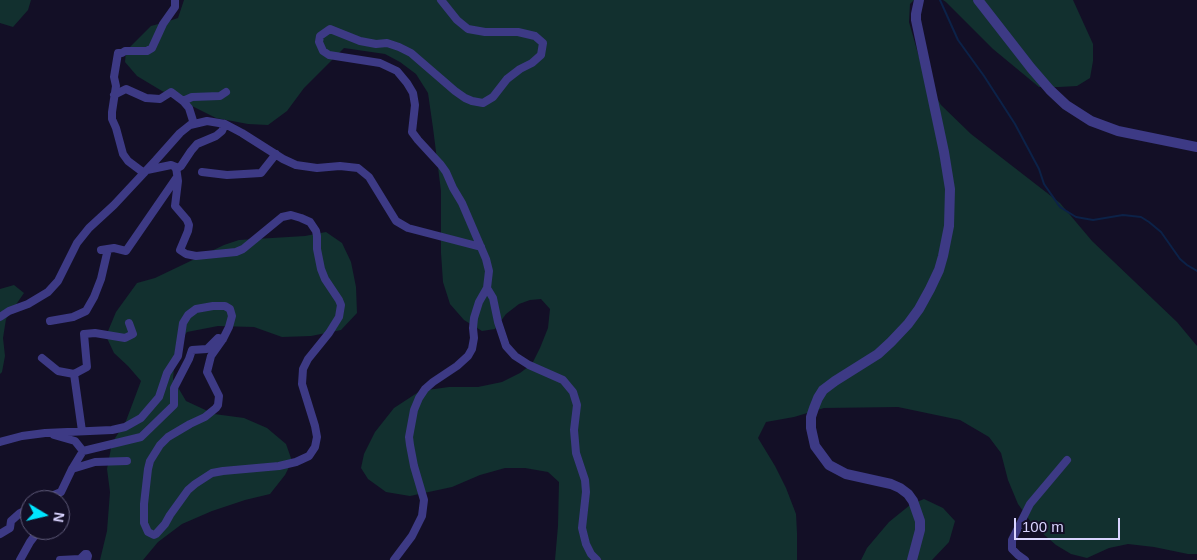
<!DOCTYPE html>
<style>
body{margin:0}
#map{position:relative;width:1197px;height:560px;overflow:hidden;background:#130f26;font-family:Helvetica,sans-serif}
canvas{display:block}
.north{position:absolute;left:20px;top:490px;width:50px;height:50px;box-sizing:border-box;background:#130f26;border:1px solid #625e7d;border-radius:50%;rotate:99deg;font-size:14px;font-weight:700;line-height:20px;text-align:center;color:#d9d4ff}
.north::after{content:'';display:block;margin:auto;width:18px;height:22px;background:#00e5ff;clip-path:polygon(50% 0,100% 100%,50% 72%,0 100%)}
.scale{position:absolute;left:1014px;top:518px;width:106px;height:22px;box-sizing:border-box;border:2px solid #d9d4ff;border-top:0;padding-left:6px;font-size:15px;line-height:18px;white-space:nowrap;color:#d9d4ff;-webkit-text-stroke:4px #130f26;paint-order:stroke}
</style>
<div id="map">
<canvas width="1197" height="560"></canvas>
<div class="north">N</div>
<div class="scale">100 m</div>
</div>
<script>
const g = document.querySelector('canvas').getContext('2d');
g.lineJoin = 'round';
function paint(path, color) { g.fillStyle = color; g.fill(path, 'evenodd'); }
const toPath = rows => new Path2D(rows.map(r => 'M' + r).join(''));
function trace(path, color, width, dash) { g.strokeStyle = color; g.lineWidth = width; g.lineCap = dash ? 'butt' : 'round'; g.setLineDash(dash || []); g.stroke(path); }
const green = toPath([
 [0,0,31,0,28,10,13,27,0,23],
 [184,0,914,0,910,4,909,22,925,78,941,105,971,134,1060,203,1092,241,1177,322,1197,346,1197,554,1188,554,1154,547,1128,544,1109,548,1087,558,1071,554,1056,545,1033,525,1018,504,1008,480,1001,453,989,437,960,420,898,407,824,408,794,417,766,422,758,438,775,466,786,488,796,514,797,533,797,560,555,560,558,526,559,482,548,472,525,468,505,468,480,475,452,487,410,496,386,492,368,479,361,468,364,454,375,432,394,408,420,391,449,387,478,387,502,382,520,373,532,364,540,348,548,328,550,309,541,299,530,300,519,304,506,314,495,329,482,331,464,320,450,304,443,282,441,253,441,191,433,128,428,93,416,74,400,62,385,54,344,48,304,88,287,111,268,125,248,124,216,118,162,91,137,76,125,62,126,51,151,26,166,22,178,18],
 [943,0,1073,0,1093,44,1093,61,1090,78,1077,86,1059,87,1039,87,993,49,946,2],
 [326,232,342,243,351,262,356,287,357,313,341,330,311,336,282,337,254,327,218,326,187,332,176,347,173,379,186,401,214,414,244,418,267,428,286,444,292,461,285,475,270,494,245,500,212,511,182,524,158,542,143,560,100,560,107,531,110,492,107,469,112,443,126,421,141,381,128,366,114,353,106,336,116,312,137,283,155,278,224,245,239,240,305,236],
 [14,285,24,293,6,319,3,338,5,356,2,372,0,374,0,289],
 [924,499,943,508,955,521,949,542,932,560,861,560,867,548,889,522,910,505]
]);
const stream = toPath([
 [940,0,958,40,984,76,1015,124,1039,169,1044,184,1060,207,1076,217,1093,220,1123,215,1141,217,1149,222,1161,232,1180,259,1187,265,1197,271]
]);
const minor = toPath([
 [114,95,126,89,146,98,160,99,171,92,183,101,189,108,194,124],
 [183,101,192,97,220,96,226,92],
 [176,169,181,166,191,151,197,144,216,136,222,131,225,124],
 [202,172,227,175,261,173,276,154],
 [144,173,128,161,123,154,116,128,112,119,112,112,116,86,114,77,118,53,122,53,125,51,147,51,152,48,163,24,175,7,175,0],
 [101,250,114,248,126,251,177,177],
 [487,288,493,298,498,322,506,346,515,356,529,365,563,380,573,392,577,405,574,430,576,453,585,480,586,492,582,528,586,544,591,554,597,560],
 [0,317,9,311,28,304,48,292,58,281,77,243,89,228,114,205,156,160,180,133,190,125,207,121,225,124,242,133,283,159,296,165,317,168,340,166,358,168,369,177,396,221,408,228,481,247],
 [50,321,73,317,86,311,94,297,101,279,108,249],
 [42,358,58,371,74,374,87,367,84,334,95,333,125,338,133,334,129,323],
 [74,374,82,431],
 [0,442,22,436,45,433,112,430,125,427,141,418,159,397,167,373,178,356,183,323,188,315,196,309,213,306,225,306,230,309,232,316,229,327,223,339,211,356,207,372,219,396,218,405,216,408,205,417,190,424,168,437,160,445,150,461,148,469,144,504,144,523,148,532,154,535,156,534,165,524,170,515,188,490,195,484,212,473,223,471,279,466,296,462,309,456,315,447,317,437,315,426,302,384,303,369,308,359,329,333,339,317,341,305,339,300,325,279,321,269,317,249,317,236,316,231,310,222,301,218,291,215,282,217,243,249,236,252,196,256,186,254,180,250,188,231,189,225,187,220,175,206,178,181,176,167,171,165,147,170],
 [83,451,141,437,174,405,174,388,189,359,192,350,207,349,218,338,223,339],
 [72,469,95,462,127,461],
 [42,500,61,492,72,469,83,451,75,441,54,435],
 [0,534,10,528,11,521,20,513,30,508],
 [20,560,30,542,39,530],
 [60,560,80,559,85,554,87,554,88,556,87,560],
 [394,560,412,536,422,516,424,500,414,466,410,445,409,437,414,410,419,398,425,389,433,382,457,366,468,356,472,349,474,338,473,328,474,318,479,302,487,288,489,271,486,259,462,203,453,188,446,172,441,165,418,140,412,132,415,105,413,93,407,83,397,71,380,63,329,55,323,51,319,42,320,36,330,29,360,41,376,44,387,43,399,47,411,53,455,91,465,98,472,101,483,103,493,97,507,79,520,69,532,63,541,55,543,43,535,36,518,32,485,32,468,29,457,20,441,0],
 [1025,560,1018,555,1012,549,1012,540,1030,504,1067,460]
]);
const tertiary = toPath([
 [978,0,1031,68,1050,90,1066,105,1091,121,1118,131,1197,147],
 [912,560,920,530,920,521,913,501,908,494,900,488,891,484,846,474,829,465,815,446,811,428,811,417,814,408,818,398,823,390,835,381,878,354,891,342,908,324,919,309,930,289,939,270,943,256,949,226,950,189,944,152,916,20,916,14,919,0]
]);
paint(green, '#12302f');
trace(stream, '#0c2248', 2);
trace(minor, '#3d3a85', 8);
trace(tertiary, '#3d3a85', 10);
</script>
